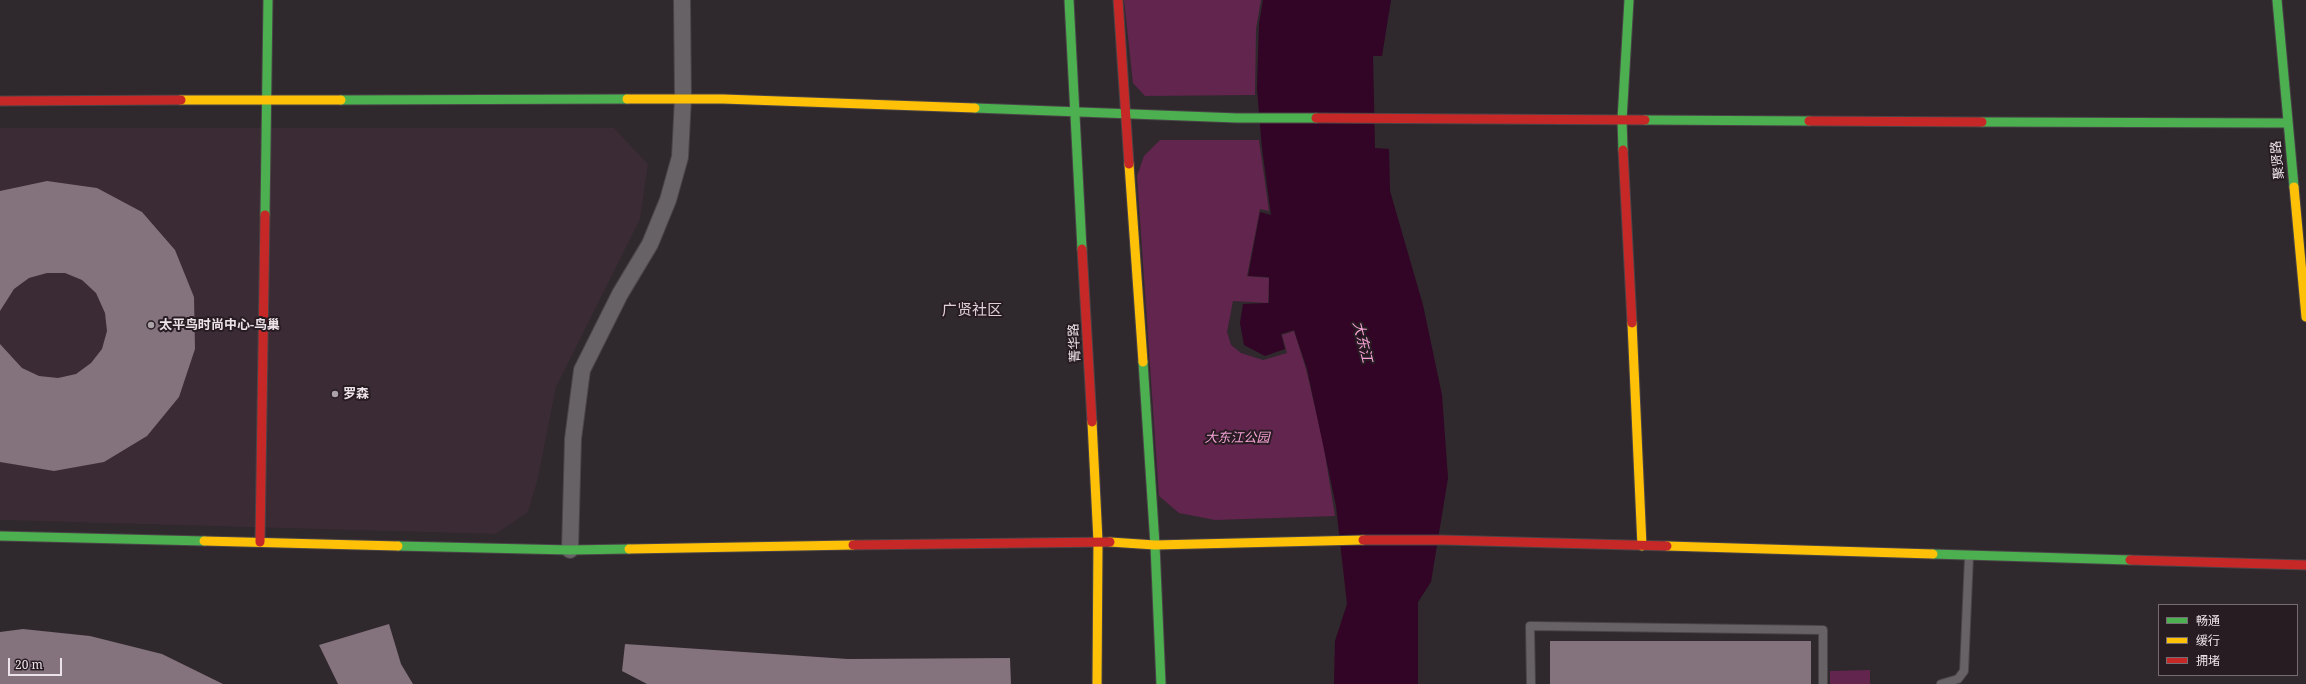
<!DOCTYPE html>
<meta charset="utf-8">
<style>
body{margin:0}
#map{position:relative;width:2306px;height:684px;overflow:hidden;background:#2f282c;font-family:"Noto Serif","Noto Sans SC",serif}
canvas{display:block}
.legend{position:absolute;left:2158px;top:604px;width:140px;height:72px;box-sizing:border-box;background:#281c23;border:1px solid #766c72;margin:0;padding:5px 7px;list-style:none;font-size:12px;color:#ece3e8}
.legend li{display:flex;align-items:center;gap:8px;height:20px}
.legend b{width:20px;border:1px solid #766c72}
.scale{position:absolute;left:8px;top:658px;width:54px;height:18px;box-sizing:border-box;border:2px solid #ece3e8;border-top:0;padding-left:5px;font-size:12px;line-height:14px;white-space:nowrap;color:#ece3e8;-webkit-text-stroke:3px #281c23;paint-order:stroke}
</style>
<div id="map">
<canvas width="2306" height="684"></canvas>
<ul class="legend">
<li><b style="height:5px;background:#4caf50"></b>畅通</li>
<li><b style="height:5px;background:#ffc107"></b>缓行</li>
<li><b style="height:5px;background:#c62828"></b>拥堵</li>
</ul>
<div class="scale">20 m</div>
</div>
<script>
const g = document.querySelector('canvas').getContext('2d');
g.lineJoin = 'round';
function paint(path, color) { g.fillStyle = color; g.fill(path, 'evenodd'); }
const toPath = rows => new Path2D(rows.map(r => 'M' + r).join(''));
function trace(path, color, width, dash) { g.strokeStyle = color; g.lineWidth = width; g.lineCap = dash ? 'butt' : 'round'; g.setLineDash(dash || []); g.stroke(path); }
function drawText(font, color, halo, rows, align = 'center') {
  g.font = font + ' "Noto Serif","Noto Sans SC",serif'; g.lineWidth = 4; g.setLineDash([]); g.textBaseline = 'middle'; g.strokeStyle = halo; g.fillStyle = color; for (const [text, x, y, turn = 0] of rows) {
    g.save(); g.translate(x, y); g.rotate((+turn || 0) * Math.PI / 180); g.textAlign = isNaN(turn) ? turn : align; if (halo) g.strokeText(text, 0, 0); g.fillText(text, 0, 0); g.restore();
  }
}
const built = toPath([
 [0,128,614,128,648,164,640,219,556,387,538,478,528,512,496,534,0,520]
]);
const green = toPath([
 [1124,0,1261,0,1256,29,1255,95,1145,96,1133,83],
 [1160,140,1259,140,1269,211,1260,209,1247,276,1269,278,1268,303,1233,301,1227,332,1231,345,1241,353,1263,360,1287,353,1282,335,1294,331,1306,369,1323,442,1335,516,1215,520,1179,513,1159,496,1137,176,1144,156],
 [1870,670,1870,684,1830,684,1830,671]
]);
const water = toPath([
 [1263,0,1391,0,1382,56,1373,56,1375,148,1389,149,1390,191,1423,305,1442,395,1448,478,1431,582,1418,602,1418,684,1334,684,1335,641,1347,604,1336,506,1307,369,1294,330,1281,334,1285,349,1265,356,1244,345,1240,323,1243,304,1269,303,1269,277,1248,276,1260,212,1271,215,1262,148,1257,89,1259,23]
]);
const building = toPath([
 [47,181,97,188,142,212,175,250,194,297,195,349,179,397,147,436,104,462,54,471,0,462,0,344,22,368,39,376,58,378,76,374,91,363,102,349,107,331,105,313,96,293,82,280,65,273,47,273,29,278,14,289,0,311,0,191],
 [389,624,401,664,413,684,338,684,319,645],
 [23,629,90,636,162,654,223,684,0,684,0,632],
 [1550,641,1811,641,1811,684,1550,684],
 [625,644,848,659,1010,658,1011,684,647,684,622,671]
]);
const lane = toPath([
 [1531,684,1530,626,1823,630,1823,684],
 [1941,684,1958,679,1964,671,1969,557]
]);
const street = toPath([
 [570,550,573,439,582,370,620,294,650,244,668,200,680,157,683,98,682,0]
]);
const fast = toPath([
 [1069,0,1082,249],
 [2277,0,2294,187],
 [341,100,627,99],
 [975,108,1237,118,1316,118],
 [1645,120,1809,121],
 [1982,122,2288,123],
 [1623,150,1622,120,1629,0],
 [265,215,268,0],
 [1143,362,1155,545,1161,684],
 [0,536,204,541],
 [398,546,570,550,629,549],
 [1933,554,2130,560]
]);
const slow = toPath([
 [627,99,723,99,975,108],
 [181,100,341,100],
 [1129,164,1143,362],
 [2294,187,2306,317],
 [1632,323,1642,546],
 [1092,422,1098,541,1097,684],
 [204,541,398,546],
 [1110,542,1155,545,1363,540],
 [1667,546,1933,554],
 [629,549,853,545]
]);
const jam = toPath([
 [1118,0,1129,164],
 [0,101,181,100],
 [1316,118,1645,120],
 [1809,121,1982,122],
 [1623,150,1632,323],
 [1082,249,1092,422],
 [1363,540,1443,540,1667,546],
 [260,542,265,215],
 [853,545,1110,542],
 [2130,560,2306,565]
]);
const markers = [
 [151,325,4,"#aaa2a6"],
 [335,394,4,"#aaa2a6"]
];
const streetNames = [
 ["聚贤路",2278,160,-95],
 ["菁华路",1075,343,-93]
];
const poiNames = [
 ["太平鸟时尚中心-鸟巢",159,325],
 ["罗森",343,394]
];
const parkNames = [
 ["大东江公园",1237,438]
];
const waterNames = [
 ["大东江",1362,342,76]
];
const quarterNames = [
 ["广贤社区",972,311]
];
paint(built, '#3b2b35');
paint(green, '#61254e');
paint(water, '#320425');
paint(building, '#84727d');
trace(lane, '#4a4447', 10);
trace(street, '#4a4447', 18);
trace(fast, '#4a4447', 11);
trace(slow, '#4a4447', 11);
trace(jam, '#4a4447', 11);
trace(lane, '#676265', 8);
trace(street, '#676265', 16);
trace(fast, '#4caf50', 9);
trace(slow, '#ffc107', 9);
trace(jam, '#c62828', 9);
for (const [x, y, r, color] of markers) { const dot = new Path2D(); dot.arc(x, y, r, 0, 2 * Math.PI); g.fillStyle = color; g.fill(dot); trace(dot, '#281c23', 1.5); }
drawText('13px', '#ece3e8', '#281c23', streetNames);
drawText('bold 13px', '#ece3e8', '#281c23', poiNames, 'left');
drawText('italic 13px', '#f5a1d5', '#281c23', parkNames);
drawText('italic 14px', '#f5a1d5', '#281c23', waterNames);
drawText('15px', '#e0cfd9', '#281c23', quarterNames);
</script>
